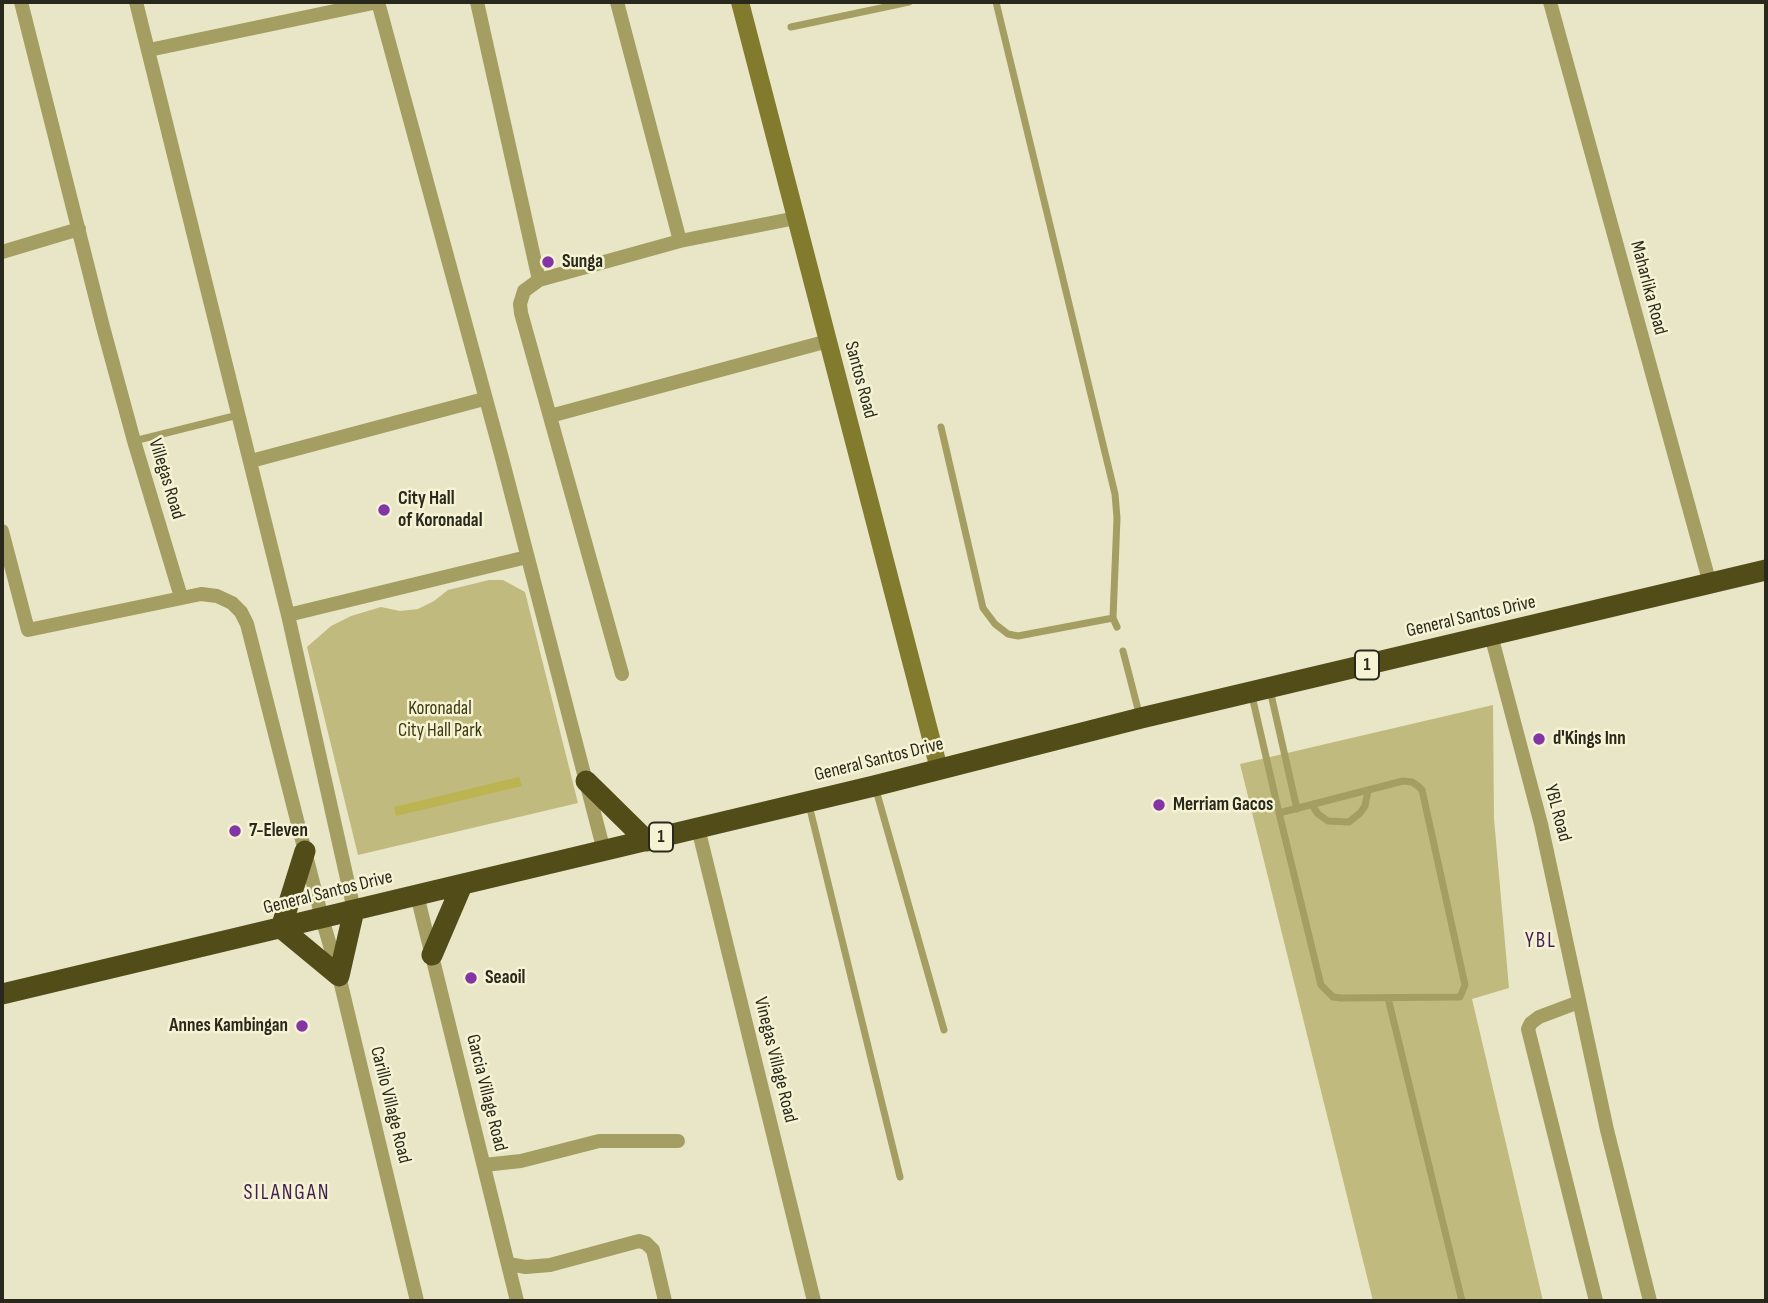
<!DOCTYPE html>
<style>
body{margin:0}
#map{position:relative;width:1768px;height:1303px;overflow:hidden;background:#e8e6c6;font-family:"Sofia Sans Condensed",sans-serif}
canvas{display:block}
.frame{position:absolute;inset:0;border:4px solid #29281c;pointer-events:none}
</style>
<div id="map">
<canvas width="1768" height="1303"></canvas>
<div class="frame"></div>
</div>
<script>
const g = document.querySelector('canvas').getContext('2d');
g.lineJoin = 'round';
function paint(path, color) { g.fillStyle = color; g.fill(path, 'evenodd'); }
const toPath = rows => new Path2D(rows.map(r => 'M' + r).join(''));
function trace(path, color, width, dash) { g.strokeStyle = color; g.lineWidth = width; g.lineCap = dash ? 'butt' : 'round'; g.setLineDash(dash || []); g.stroke(path); }
function drawText(font, color, halo, rows, align = 'center') {
  g.font = font + ' "Sofia Sans Condensed",sans-serif'; g.lineWidth = 5; g.setLineDash([]); g.textBaseline = 'middle'; g.strokeStyle = halo; g.fillStyle = color; for (const [text, x, y, turn = 0] of rows) {
    g.save(); g.translate(x, y); g.rotate((+turn || 0) * Math.PI / 180); g.textAlign = isNaN(turn) ? turn : align; if (halo) g.strokeText(text, 0, 0); g.fillText(text, 0, 0); g.restore();
  }
}
const green = toPath([
 [489,580,503,580,525,592,578,803,358,855,307,647,331,626,351,616,381,607,400,611,418,609,434,601,448,590],
 [1493,705,1494,819,1509,988,1472,999,1543,1301,1373,1301,1240,764]
]);
const water = toPath([
 [519,777,522,786,396,816,394,807]
]);
const lane = toPath([
 [996,2,1115,494,1117,518,1113,618,1117,627],
 [791,27,909,2],
 [941,427,983,608,995,624,1008,634,1018,636,1113,618],
 [134,441,238,415],
 [1123,651,1140,717],
 [1270,690,1297,809],
 [1252,696,1279,813,1321,985,1333,997,1341,998,1460,997,1465,985,1422,790,1418,786,1412,782,1403,781,1279,813],
 [876,790,944,1030],
 [809,805,900,1177],
 [1312,805,1318,814,1328,821,1349,822,1360,813,1365,806,1368,791],
 [1388,998,1462,1301]
]);
const street = toPath([
 [21,2,103,327,134,441,181,597],
 [136,2,288,615,354,910],
 [378,2,502,458,604,851],
 [477,2,539,280,680,241,796,218],
 [617,2,680,241],
 [1550,2,1710,584],
 [149,50,378,2],
 [2,252,79,229],
 [539,280,524,291,520,304,521,313,622,674],
 [550,416,828,341],
 [251,461,484,399],
 [2,531,28,630,201,594,217,596,232,603,241,612,247,624,322,918,339,976,417,1301],
 [288,615,527,557],
 [1491,635,1541,824,1607,1130,1650,1301],
 [698,828,814,1301],
 [417,895,517,1301],
 [1579,1002,1539,1017,1531,1023,1528,1029,1596,1301],
 [484,1165,521,1161,599,1141,678,1141],
 [508,1264,526,1267,550,1265,639,1241,646,1243,653,1250,665,1301]
]);
const secondary = toPath([
 [740,2,939,769]
]);
const highway = toPath([
 [586,781,647,841],
 [281,928,339,976,354,910],
 [281,928,305,851],
 [432,955,462,885],
 [2,994,874,786,1141,718,1766,570]
]);
const markers = [
 [548,262,7,"#8335a6"],
 [384,510,7,"#8335a6"],
 [1539,739,7,"#8335a6"],
 [1159,805,7,"#8335a6"],
 [235,831,7,"#8335a6"],
 [471,978,7,"#8335a6"],
 [302,1026,7,"#8335a6"]
];
const shields = [
 [1367,665,24],
 [661,837,24]
];
const shieldNames = [
 ["1",1367,665],
 ["1",661,837]
];
const poiNames = [
 ["Sunga",562,262],
 ["City Hall",398,499],
 ["of Koronadal",398,521],
 ["d'Kings Inn",1553,739],
 ["Merriam Gacos",1173,805],
 ["7-Eleven",249,831],
 ["Seaoil",485,978],
 ["Annes Kambingan",288,1026,"right"]
];
const streetNames = [
 ["Maharlika Road",1648,288,75],
 ["Santos Road",860,380,75],
 ["Villegas Road",166,479,73],
 ["General Santos Drive",1471,617,-13],
 ["General Santos Drive",879,760,-14],
 ["YBL Road",1557,813,75],
 ["General Santos Drive",328,893,-14],
 ["Vinegas Village Road",775,1060,76],
 ["Garcia Village Road",486,1093,76],
 ["Carillo Village Road",390,1105,76]
];
const parkNames = [
 ["Koronadal",440,709],
 ["City Hall Park",440,731]
];
const neighbourhoodNames = [
 ["YBL",1541,942],
 ["SILANGAN",287,1194]
];
paint(green, '#c0ba7e');
paint(water, '#bcb351');
trace(lane, '#a49e62', 7);
trace(street, '#a49e62', 14);
trace(secondary, '#827b2e', 18);
trace(highway, '#514c18', 21);
for (const [x, y, r, color] of markers) { const dot = new Path2D(); dot.arc(x, y, r, 0, 2 * Math.PI); g.fillStyle = color; g.fill(dot); trace(dot, '#f5f3d3', 2.5); }
for (const [x, y, w] of shields) { const box = new Path2D(); box.roundRect(x - w / 2, y - 14.5, w, 29, 5); g.fillStyle = '#f5f3d3'; g.fill(box); trace(box, '#29281c', 2); }
drawText('bold 18px', '#29281c', null, shieldNames);
drawText('bold 19px', '#29281c', '#f5f3d3', poiNames, 'left');
drawText('19px', '#29281c', '#f5f3d3', streetNames);
drawText('19px', '#3c380e', '#f5f3d3', parkNames);
g.letterSpacing = '2px';
drawText('21px', '#421d53', '#f5f3d3', neighbourhoodNames);
g.letterSpacing = '0px';
</script>
